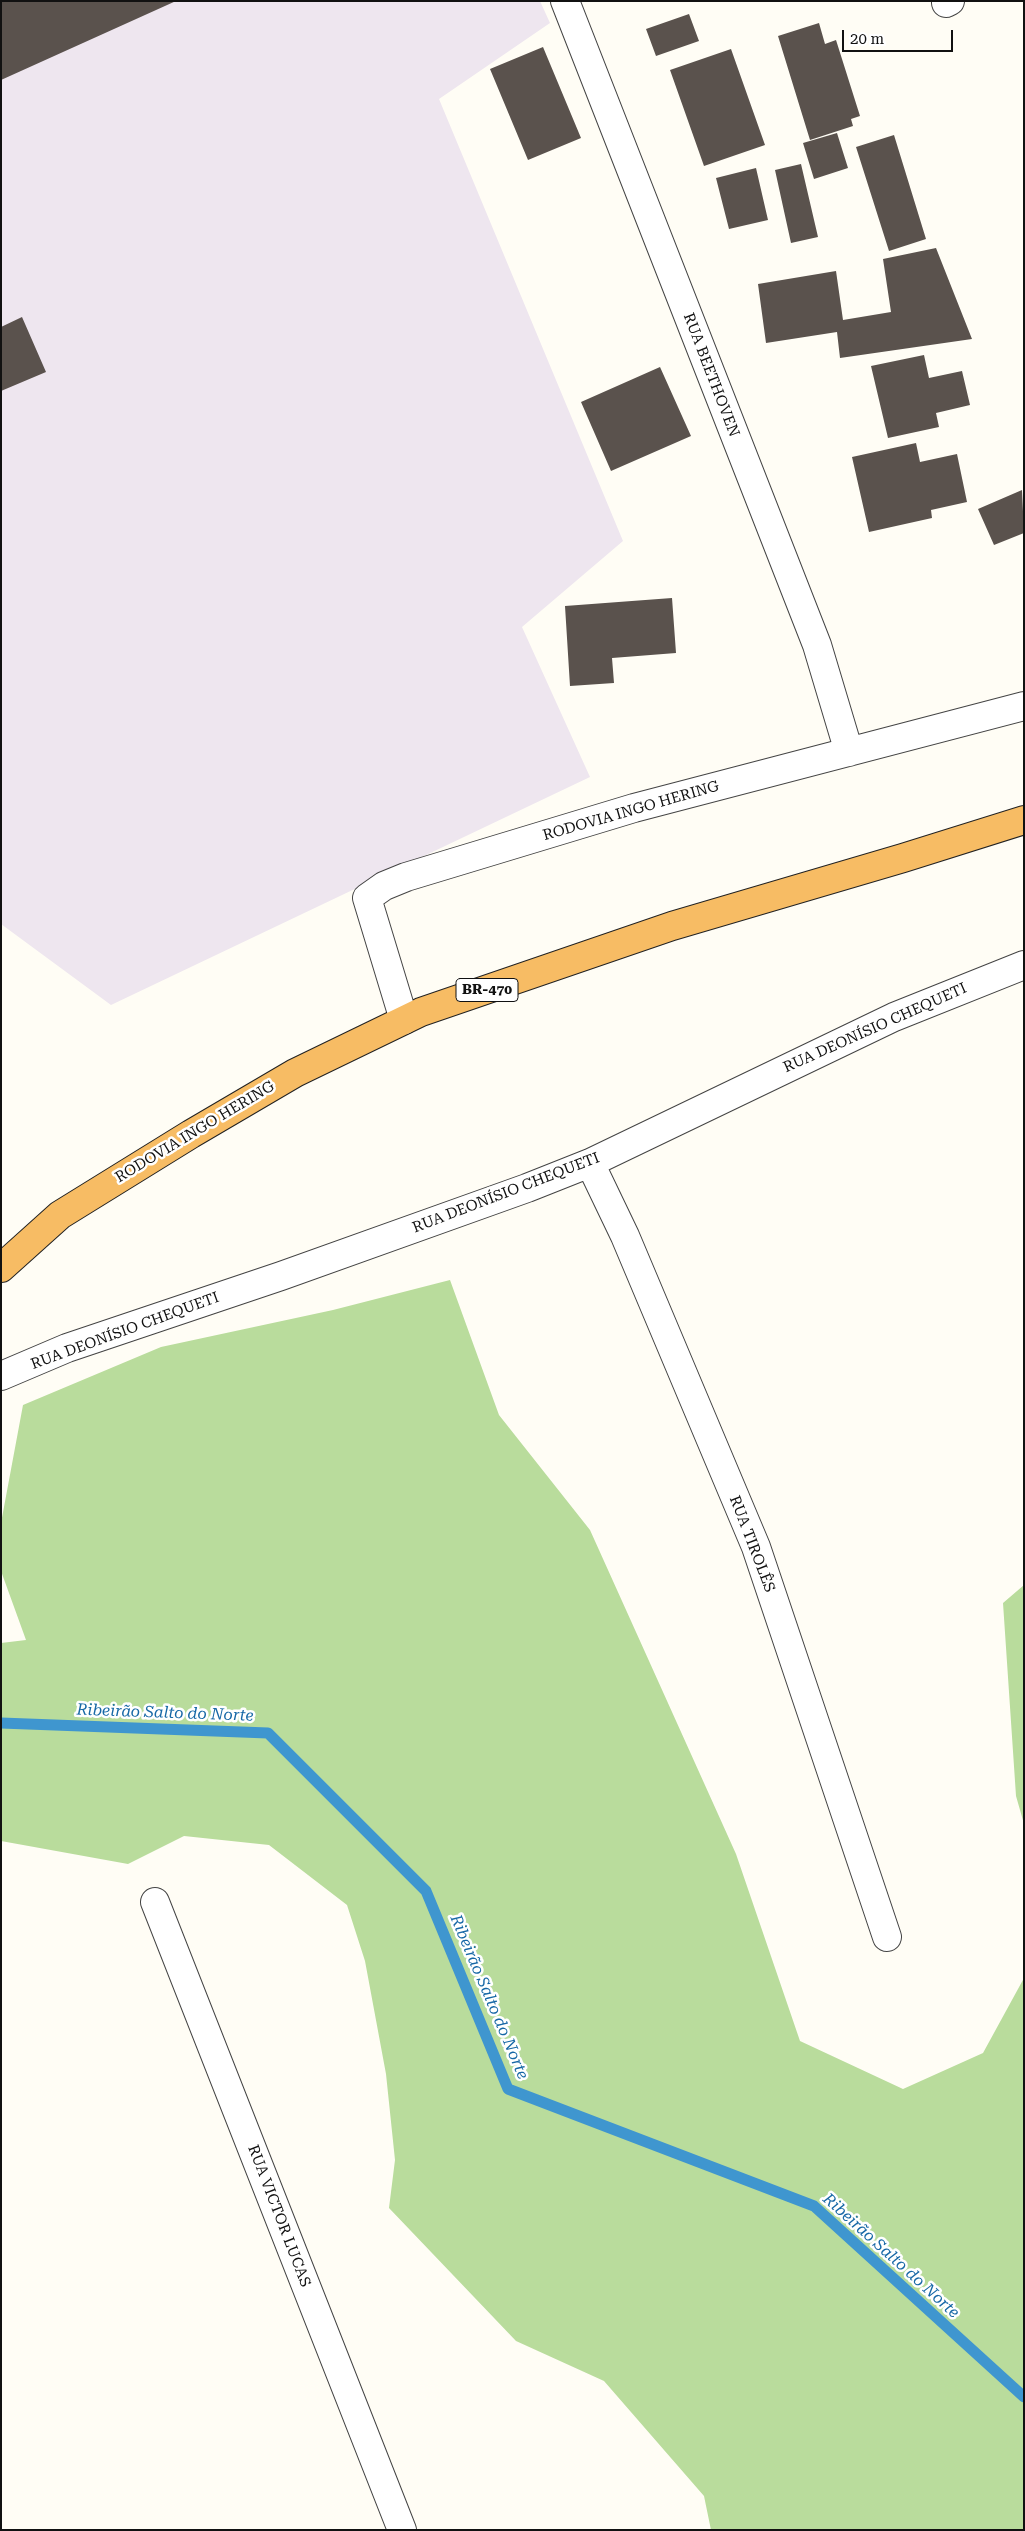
<!DOCTYPE html>
<meta charset="utf-8">
<style>
body{margin:0}
#map{position:relative;width:1025px;height:2531px;overflow:hidden;background:#fffdf5;font-family:"Roboto Serif",serif}
canvas{display:block}
.frame{position:absolute;inset:0;border:2px solid #111;pointer-events:none}
.scale{position:absolute;left:842px;top:30px;width:111px;height:22px;box-sizing:border-box;border:2px solid #111;border-top:0;padding-left:6px;font-size:15px;line-height:18px;white-space:nowrap;color:#111;-webkit-text-stroke:4px #fff;paint-order:stroke}
</style>
<div id="map">
<canvas width="1025" height="2531"></canvas>
<div class="frame"></div>
<div class="scale">20 m</div>
</div>
<script>
const g = document.querySelector('canvas').getContext('2d');
g.lineJoin = 'round';
function paint(path, color) { g.fillStyle = color; g.fill(path, 'evenodd'); }
const toPath = rows => new Path2D(rows.map(r => 'M' + r).join(''));
function trace(path, color, width, dash) { g.strokeStyle = color; g.lineWidth = width; g.lineCap = dash ? 'butt' : 'round'; g.setLineDash(dash || []); g.stroke(path); }
function drawText(font, color, halo, rows, align = 'center') {
  g.font = font + ' "Roboto Serif",serif'; g.lineWidth = 5; g.setLineDash([]); g.textBaseline = 'middle'; g.strokeStyle = halo; g.fillStyle = color; for (const [text, x, y, turn = 0] of rows) {
    g.save(); g.translate(x, y); g.rotate((+turn || 0) * Math.PI / 180); g.textAlign = isNaN(turn) ? turn : align; if (halo) g.strokeText(text, 0, 0); g.fillText(text, 0, 0); g.restore();
  }
}
const industrial = toPath([
 [1,1,540,1,550,23,439,99,623,541,522,627,590,777,111,1005,1,924]
]);
const forest = toPath([
 [450,1280,499,1415,590,1530,736,1854,800,2041,903,2089,983,2053,1024,1978,1024,2530,711,2530,704,2496,604,2381,516,2341,389,2208,395,2160,386,2074,365,1961,347,1905,269,1845,184,1836,128,1864,1,1841,1,1643,26,1640,1,1571,1,1523,23,1405,161,1347,333,1310],
 [1024,1585,1024,1824,1016,1796,1003,1603]
]);
const stream = toPath([
 [1,1723,268,1733,426,1891,508,2089,814,2206,1024,2397]
]);
const building = toPath([
 [1,1,176,1,1,80],
 [689,14,699,41,656,56,646,29],
 [819,23,825,44,836,40,860,116,851,119,853,126,810,140,778,36],
 [543,47,581,138,528,160,490,69],
 [731,49,765,145,704,166,670,70],
 [837,133,848,168,814,179,803,143],
 [894,135,926,239,889,251,856,147],
 [801,164,818,237,791,243,775,170],
 [756,168,768,220,729,229,716,178],
 [936,248,972,339,840,358,837,332,766,343,758,284,836,271,843,320,891,312,883,259],
 [22,317,46,372,1,391,1,327],
 [924,355,929,378,962,371,970,405,936,413,939,427,888,438,871,366],
 [660,367,691,436,611,471,581,402],
 [916,443,920,462,957,454,967,502,931,510,932,518,869,532,852,457],
 [1022,490,1024,533,994,545,978,509],
 [672,598,676,653,612,658,614,683,570,686,565,606]
]);
const minor = toPath([
 [565,1,817,645,849,752],
 [946,3,950,1],
 [404,1020,367,898,384,886,406,877,634,808,1024,706],
 [590,1163,625,1236,756,1547,887,1937],
 [1,1376,67,1348,281,1276,527,1188,590,1163,894,1017,1024,965],
 [155,1902,402,2530]
]);
const trunk = toPath([
 [1,1268,60,1215,191,1134,295,1073,421,1012,672,926,903,858,1024,820]
]);
const shields = [
 [487,990,62]
];
const shieldNames = [
 ["BR-470",487,990]
];
const streetNames = [
 ["RUA BEETHOVEN",711,375,69],
 ["RODOVIA INGO HERING",631,811,-16],
 ["RUA DEONÍSIO CHEQUETI",875,1028,-24],
 ["RODOVIA INGO HERING",195,1132,-31],
 ["RUA DEONÍSIO CHEQUETI",506,1193,-21],
 ["RUA DEONÍSIO CHEQUETI",125,1331,-20],
 ["RUA TIROLÊS",752,1544,69],
 ["RUA VICTOR LUCAS",279,2216,69]
];
const waterNames = [
 ["Ribeirão Salto do Norte",165,1713,2],
 ["Ribeirão Salto do Norte",489,1997,67],
 ["Ribeirão Salto do Norte",891,2256,42]
];
paint(industrial, '#eee6ef');
paint(forest, '#b9dc9c');
trace(stream, '#3f96cf', 11);
paint(building, '#5a524d');
trace(minor, '#444', 30);
trace(trunk, '#222', 30);
trace(minor, '#fff', 28);
trace(trunk, '#f7bc64', 28);
for (const [x, y, w] of shields) { const box = new Path2D(); box.roundRect(x - w / 2, y - 11.5, w, 23, 4); g.fillStyle = '#fff'; g.fill(box); trace(box, '#111', 1); }
drawText('bold 14px', '#111', null, shieldNames);
drawText('15px', '#111', '#fff', streetNames);
drawText('italic 16px', '#1768a6', '#fff', waterNames);
</script>
